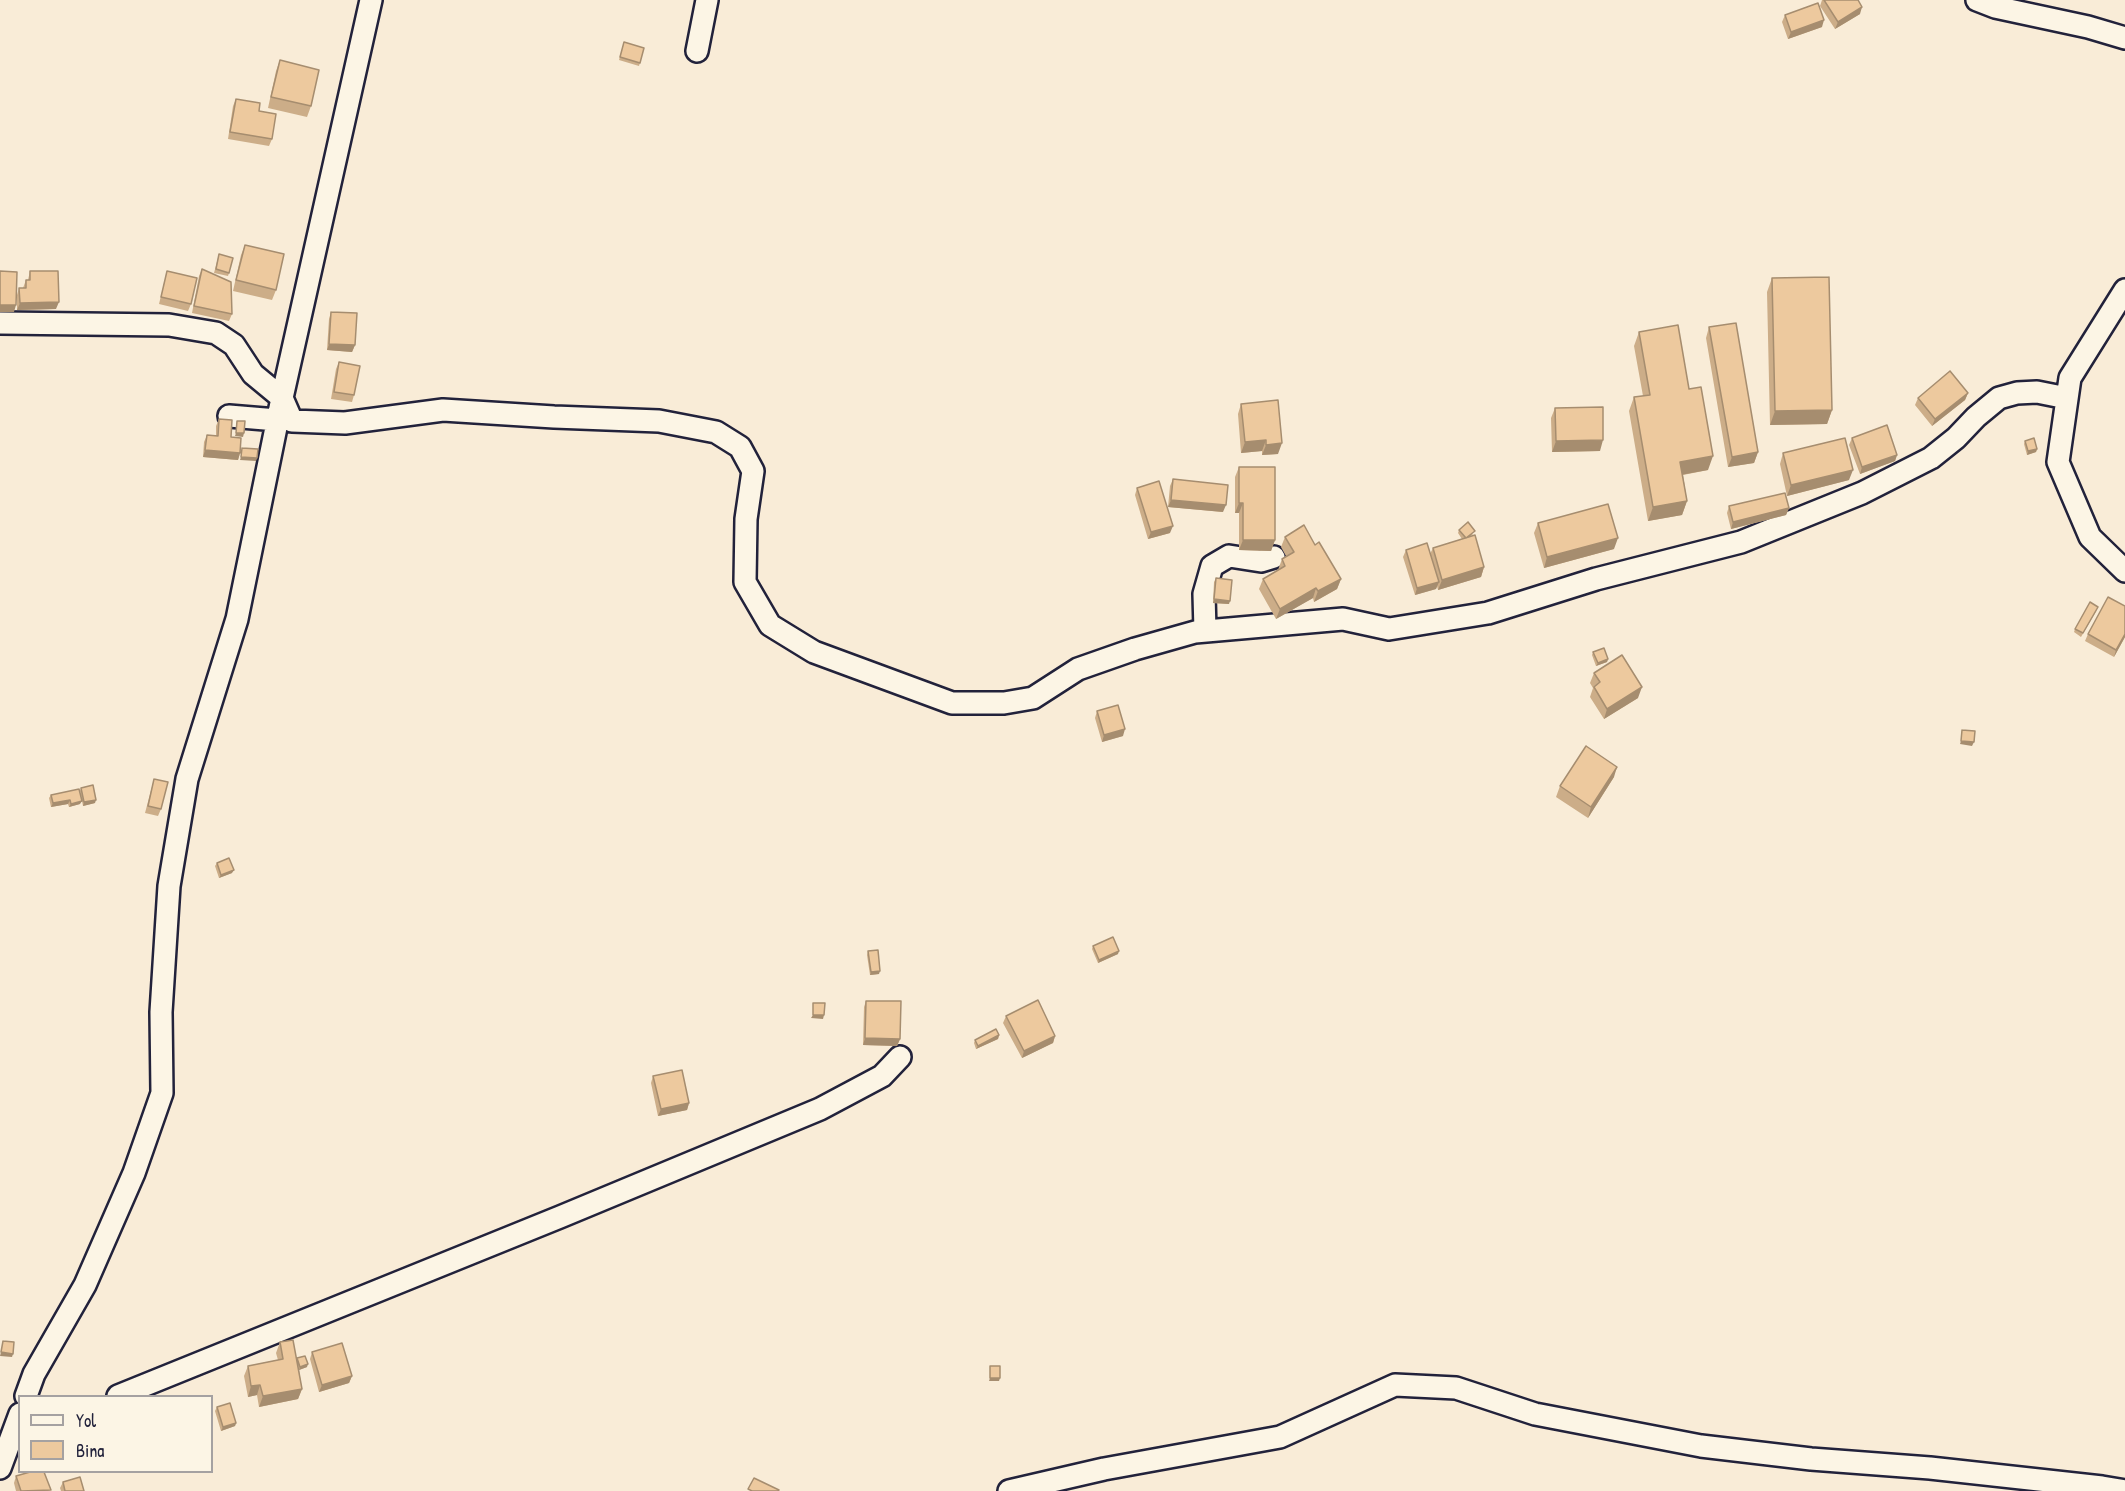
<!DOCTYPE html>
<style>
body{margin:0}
#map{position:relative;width:2125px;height:1491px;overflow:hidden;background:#f9ecd7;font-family:"Patrick Hand",sans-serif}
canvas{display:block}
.legend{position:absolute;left:18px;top:1395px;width:195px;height:78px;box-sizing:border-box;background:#fcf5e5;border:2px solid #a5a1a1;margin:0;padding:8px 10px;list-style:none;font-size:18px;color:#22223b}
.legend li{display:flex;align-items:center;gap:12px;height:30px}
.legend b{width:30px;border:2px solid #a5a1a1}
</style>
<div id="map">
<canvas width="2125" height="1491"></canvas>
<ul class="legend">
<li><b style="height:8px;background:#fcf5e5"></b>Yol</li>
<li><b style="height:16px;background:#edc99e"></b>Bina</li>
</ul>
</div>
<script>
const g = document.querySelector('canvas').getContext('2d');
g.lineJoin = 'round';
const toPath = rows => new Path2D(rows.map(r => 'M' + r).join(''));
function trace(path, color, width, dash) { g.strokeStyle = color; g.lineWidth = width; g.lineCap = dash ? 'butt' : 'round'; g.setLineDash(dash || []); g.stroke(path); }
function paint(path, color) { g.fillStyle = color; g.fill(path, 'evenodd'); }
const minor = toPath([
 [1977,0,1995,7,2088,27,2125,38],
 [697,51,707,0],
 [2125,290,2070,378,2058,462,2090,537,2125,571],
 [0,323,169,325,216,333,234,345,253,374,282,398,292,421,345,423,443,410,554,417,659,421,716,432,740,447,753,471,746,519,745,582,770,625,814,652,952,703,1004,703,1033,698,1078,669,1135,649,1195,632,1343,619,1389,629,1488,613,1596,579,1741,542,1862,493,1931,458,1956,438,1976,417,1999,398,2017,393,2037,392,2067,398],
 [229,416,277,420],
 [1205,631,1204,594,1212,566,1229,556,1261,561,1274,557],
 [26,1396,34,1374,85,1285,134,1173,162,1093,161,1012,169,886,187,779,237,619,282,398,371,0],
 [118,1396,560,1217,820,1109,882,1076,900,1057],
 [0,1468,20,1414],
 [1009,1491,1104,1469,1280,1437,1395,1385,1456,1388,1535,1414,1701,1446,1811,1459,1930,1468,2102,1487,2125,1491]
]);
const wall = toPath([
 [1822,0,1858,0,1860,14,1835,29,1820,6],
 [1785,15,1822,27,1788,39,1782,22],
 [624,42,644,48,639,66,619,60],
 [280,60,311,106,307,117,268,108,276,71],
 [236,99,259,111,272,139,269,146,228,139,233,106],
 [245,245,276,290,272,300,233,291,241,255],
 [219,254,229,273,228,276,214,273],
 [202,269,232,314,229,321,192,313,199,276],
 [30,271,56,309,17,310,17,295,19,288,23,288,26,280,28,280],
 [167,271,191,304,188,311,159,304],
 [1772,278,1832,410,1827,424,1770,425,1767,292],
 [331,312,355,345,352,352,327,350,329,319],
 [1709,327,1758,452,1754,463,1728,467,1706,338],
 [1639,332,1689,389,1708,470,1683,475,1687,501,1682,515,1648,521,1629,411,1634,397,1643,396,1634,346],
 [339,362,354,395,352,402,331,399,336,369],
 [1968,393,1965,400,1932,426,1915,405,1918,398],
 [1241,404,1278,454,1262,455,1262,451,1241,453,1238,414],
 [1555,408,1600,451,1552,452,1551,418],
 [219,419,240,453,238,460,203,457,204,442,207,435,216,435,216,426],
 [1852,438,1897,455,1895,461,1860,474,1849,445],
 [2025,441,2037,449,2036,452,2027,455,2024,444],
 [1783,453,1849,480,1787,496,1780,464],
 [1239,467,1275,540,1271,551,1239,550,1239,513,1235,513,1235,477],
 [1173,479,1223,512,1168,507,1170,486],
 [1137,488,1170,533,1148,539,1135,495],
 [1729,506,1789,508,1786,515,1731,529,1727,513],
 [1538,523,1614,549,1544,568,1534,533],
 [1459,530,1473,534,1471,536,1484,567,1481,577,1438,590,1437,586,1436,589,1415,595,1403,557,1406,550,1430,554,1433,548,1462,539,1458,533],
 [1285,537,1315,545,1341,579,1337,589,1314,602,1313,598,1276,619,1259,589,1263,579,1278,570,1282,559,1286,556,1281,547],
 [1216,578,1229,604,1213,603,1214,582],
 [2125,606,2125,637,2114,657,2085,641,2088,634],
 [2097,610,2081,637,2074,632,2075,629],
 [1593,652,1608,659,1607,662,1596,666,1592,655],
 [1594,673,1638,698,1604,719,1590,697,1593,688,1590,683],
 [1097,711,1123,736,1102,742,1095,718],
 [1614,777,1588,818,1556,797,1560,786],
 [154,779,161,809,158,816,145,813],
 [81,788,95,803,83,806,80,791],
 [51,795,80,804,69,807,68,804,51,807,49,798],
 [217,863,232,873,219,878,215,866],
 [1093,946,1118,954,1098,963,1092,949],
 [868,951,879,974,870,975,867,955],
 [866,1001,900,1039,897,1046,863,1045,864,1007],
 [1006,1016,1055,1036,1053,1043,1022,1058,1003,1023],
 [999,1035,998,1039,976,1049,974,1043,975,1040],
 [653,1076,689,1103,687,1110,658,1116,651,1083],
 [280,1342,297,1359,307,1367,299,1370,302,1389,298,1399,259,1407,257,1395,248,1397,244,1376,248,1366,278,1360,276,1353],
 [312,1352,352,1376,349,1383,319,1392,310,1359],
 [217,1407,236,1423,235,1426,221,1431,215,1411],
 [16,1476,50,1491,16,1491,14,1483],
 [63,1482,84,1491,61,1491,60,1488]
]);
const shadedWall = toPath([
 [1862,7,1860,14,1835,29,1838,22],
 [1824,20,1822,27,1788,39,1791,32],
 [59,302,56,309,17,310,20,303],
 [0,305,16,305,14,312,0,312],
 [329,344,355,345,352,352,327,350],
 [1968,393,1965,400,1932,426,1935,419],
 [1832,410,1827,424,1770,425,1775,411],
 [236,433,244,433,243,437,235,436],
 [1266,440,1262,451,1241,453,1245,442],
 [1603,440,1600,451,1552,452,1556,441],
 [1282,443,1278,454,1262,455,1266,445],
 [2037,449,2036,452,2027,455,2028,451],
 [205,450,240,453,238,460,203,457],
 [1758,452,1754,463,1728,467,1732,457],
 [1897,455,1895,461,1860,474,1862,467],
 [1713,456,1708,470,1675,476,1680,462],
 [241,457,257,458,256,461,240,460],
 [1853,470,1849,480,1787,496,1791,485],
 [1171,500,1226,505,1223,512,1168,507],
 [1687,501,1682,515,1648,521,1653,507],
 [1239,503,1243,503,1239,513,1235,513],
 [1789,508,1786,515,1731,529,1733,522],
 [1173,526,1170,533,1148,539,1151,532],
 [1618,538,1614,549,1544,568,1547,557],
 [1243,540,1275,540,1271,551,1239,550],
 [1484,567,1481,577,1438,590,1442,580],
 [1341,579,1337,589,1314,602,1318,591],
 [1439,582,1436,589,1415,595,1417,588],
 [1316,588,1313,598,1276,619,1280,609],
 [1214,599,1230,601,1229,604,1213,603],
 [2125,634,2125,637,2114,657,2116,650],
 [1608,659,1607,662,1596,666,1598,663],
 [1642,687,1638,698,1604,719,1607,709],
 [1125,729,1123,736,1102,742,1104,735],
 [1961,741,1974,742,1972,746,1960,744],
 [1617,767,1614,777,1588,818,1591,807],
 [70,800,68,804,51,807,53,803],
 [96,800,95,803,83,806,84,802],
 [82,801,80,804,69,807,71,804],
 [234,870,232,873,219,878,221,875],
 [1119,951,1118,954,1098,963,1099,960],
 [880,971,879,974,870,975,871,972],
 [813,1015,824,1015,823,1019,811,1018],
 [999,1035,998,1039,976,1049,978,1046],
 [1055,1036,1053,1043,1022,1058,1024,1051],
 [865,1038,900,1039,897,1046,863,1045],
 [689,1103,687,1110,658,1116,661,1109],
 [1,1352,13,1354,12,1357,0,1356],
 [308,1364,307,1367,299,1370,300,1367],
 [352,1376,349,1383,319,1392,322,1385],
 [990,1378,1000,1378,999,1381,989,1381],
 [260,1385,257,1395,248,1397,251,1386],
 [302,1389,298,1399,259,1407,263,1396],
 [236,1423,235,1426,221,1431,223,1427]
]);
const building = toPath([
 [1824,0,1858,0,1862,7,1838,22,1824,0],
 [1818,3,1824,20,1791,32,1785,15,1818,3],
 [624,42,644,48,640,63,620,57,624,42],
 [280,60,319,70,311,106,271,97,280,60],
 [236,99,260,103,259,111,276,114,272,139,230,132,236,99],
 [245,245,284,254,276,290,236,280,245,245],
 [219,254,233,258,229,273,216,269,219,254],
 [202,269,231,282,232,314,194,306,202,269],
 [0,271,17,272,16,305,0,305,0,271],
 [30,271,58,271,59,302,20,303,19,288,26,288,26,280,30,280,30,271],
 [167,271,197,278,191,304,161,297,167,271],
 [1829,277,1832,410,1775,411,1772,278,1829,277],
 [331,312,357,313,355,345,329,344,331,312],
 [1736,323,1758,452,1732,457,1709,327,1736,323],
 [1678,325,1689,389,1701,387,1713,456,1680,462,1687,501,1653,507,1634,397,1650,395,1639,332,1678,325],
 [339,362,360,366,354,395,334,392,339,362],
 [1950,371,1968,393,1935,419,1918,398,1950,371],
 [1278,400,1282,443,1266,445,1266,440,1245,442,1241,404,1278,400],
 [1603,407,1603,440,1556,441,1555,408,1603,407],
 [219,419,232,420,231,437,241,438,240,453,205,450,207,435,218,436,219,419],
 [237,421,245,421,244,433,236,433,237,421],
 [1887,425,1897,455,1862,467,1852,438,1887,425],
 [1845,438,1853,470,1791,485,1783,453,1845,438],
 [2034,438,2037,449,2028,451,2025,441,2034,438],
 [242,448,258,449,257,458,241,457,242,448],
 [1239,467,1275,467,1275,540,1243,540,1243,503,1239,503,1239,467],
 [1173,479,1228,485,1226,505,1171,500,1173,479],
 [1159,481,1173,526,1151,532,1137,488,1159,481],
 [1785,493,1789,508,1733,522,1729,506,1785,493],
 [1608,504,1618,538,1547,557,1538,523,1608,504],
 [1468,522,1475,531,1466,538,1459,530,1468,522],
 [1304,525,1315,545,1319,542,1341,579,1318,591,1316,588,1280,609,1263,579,1285,566,1282,559,1294,552,1285,537,1304,525],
 [1475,535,1484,567,1442,580,1433,548,1475,535],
 [1427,543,1439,582,1417,588,1406,550,1427,543],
 [1216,578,1232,580,1230,601,1214,599,1216,578],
 [2108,597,2125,606,2125,634,2116,650,2088,634,2108,597],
 [2090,602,2098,607,2083,633,2075,629,2090,602],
 [1604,648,1608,659,1598,663,1593,652,1604,648],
 [1622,655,1642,687,1607,709,1594,687,1600,682,1594,673,1622,655],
 [1118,705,1125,729,1104,735,1097,711,1118,705],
 [1962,730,1975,731,1974,742,1961,741,1962,730],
 [1586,746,1617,767,1591,807,1560,786,1586,746],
 [154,779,168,782,161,809,148,806,154,779],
 [93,785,96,800,84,802,81,788,93,785],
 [79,789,82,801,71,804,70,800,53,803,51,795,79,789],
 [229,858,234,870,221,875,217,863,229,858],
 [1113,937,1119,951,1099,960,1093,946,1113,937],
 [878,950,880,971,871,972,868,951,878,950],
 [1038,1000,1055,1036,1024,1051,1006,1016,1038,1000],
 [866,1001,901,1001,900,1039,865,1038,866,1001],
 [813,1003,825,1003,824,1015,813,1015,813,1003],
 [996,1029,999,1035,978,1046,975,1040,996,1029],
 [682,1070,689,1103,661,1109,653,1076,682,1070],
 [293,1340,302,1389,263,1396,260,1385,251,1386,248,1366,283,1359,280,1342,293,1340],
 [3,1341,14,1342,13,1354,1,1352,3,1341],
 [342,1343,352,1376,322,1385,312,1352,342,1343],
 [305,1356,308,1364,300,1367,297,1358,305,1356],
 [990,1366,1000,1366,1000,1378,990,1378,990,1366],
 [230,1403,236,1423,223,1427,217,1407,230,1403],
 [30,1472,44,1472,51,1490,21,1491,16,1476,30,1472],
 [80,1477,84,1491,65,1491,63,1482,80,1477],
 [754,1478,779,1490,778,1491,752,1491,748,1489,754,1478]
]);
trace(minor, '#22223b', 26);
trace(minor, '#fcf5e5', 21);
paint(wall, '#ccad88');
paint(shadedWall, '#a68d6f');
paint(building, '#edc99e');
trace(building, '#a68d6f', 1.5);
</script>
